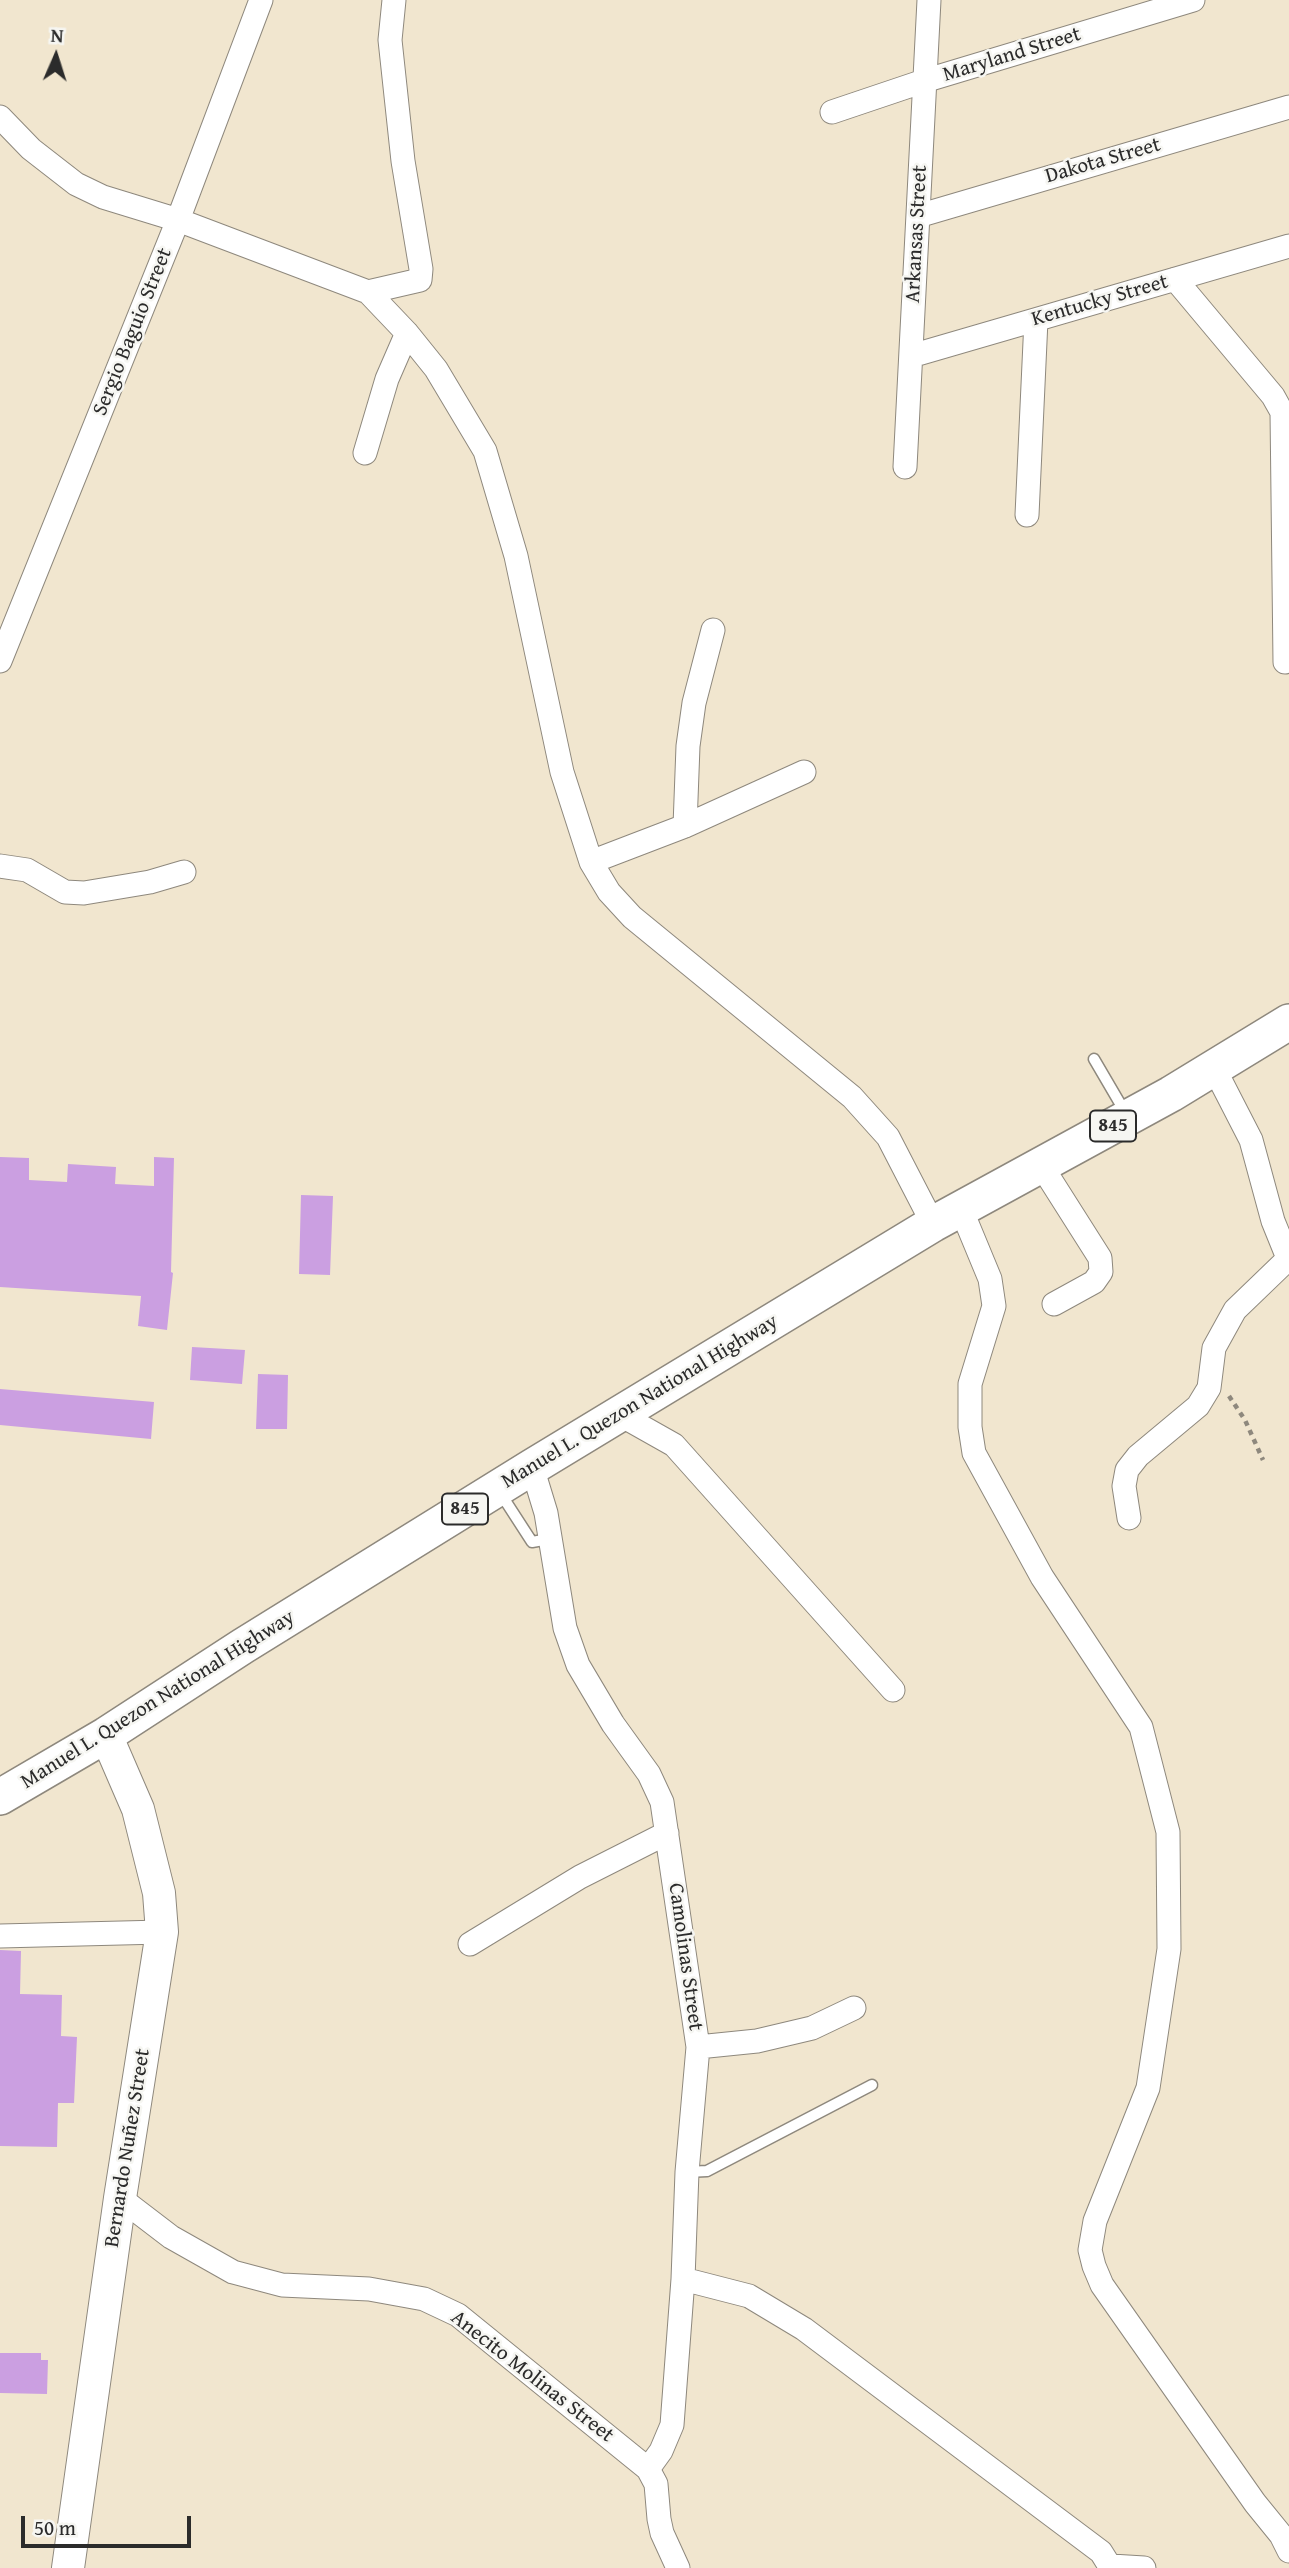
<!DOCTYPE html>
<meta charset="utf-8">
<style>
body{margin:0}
#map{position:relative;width:1289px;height:2568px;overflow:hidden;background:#f1e6cf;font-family:"Gentium Book Plus",serif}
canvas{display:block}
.north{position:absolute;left:21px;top:21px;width:70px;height:70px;-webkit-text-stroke:5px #f6f6f2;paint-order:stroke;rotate:3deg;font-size:19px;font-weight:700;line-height:28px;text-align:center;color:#2b2b2b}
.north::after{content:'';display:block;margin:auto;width:24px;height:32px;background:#2b2b2b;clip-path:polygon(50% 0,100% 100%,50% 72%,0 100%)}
.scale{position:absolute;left:21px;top:2516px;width:170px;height:32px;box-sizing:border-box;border:4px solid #2b2b2b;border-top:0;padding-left:9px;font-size:21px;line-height:24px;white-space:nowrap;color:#2b2b2b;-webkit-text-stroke:5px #f6f6f2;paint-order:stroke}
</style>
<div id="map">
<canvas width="1289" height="2568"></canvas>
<div class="north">N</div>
<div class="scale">50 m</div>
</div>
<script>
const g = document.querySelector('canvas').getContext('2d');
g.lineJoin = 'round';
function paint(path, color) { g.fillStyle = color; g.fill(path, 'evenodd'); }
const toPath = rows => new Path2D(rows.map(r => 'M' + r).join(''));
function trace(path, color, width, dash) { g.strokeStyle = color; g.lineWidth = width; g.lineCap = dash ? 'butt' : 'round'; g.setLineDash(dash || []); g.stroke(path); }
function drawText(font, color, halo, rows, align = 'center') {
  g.font = font + ' "Gentium Book Plus",serif'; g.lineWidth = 5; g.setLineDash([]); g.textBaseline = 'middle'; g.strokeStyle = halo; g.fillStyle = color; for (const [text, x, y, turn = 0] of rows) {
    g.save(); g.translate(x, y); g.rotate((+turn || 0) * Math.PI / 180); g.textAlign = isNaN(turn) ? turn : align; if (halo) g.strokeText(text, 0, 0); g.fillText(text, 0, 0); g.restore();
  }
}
const building = toPath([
 [0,1157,29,1158,29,1180,67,1182,68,1164,116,1167,115,1184,154,1186,154,1157,174,1158,171,1272,173,1273,167,1330,138,1326,141,1296,0,1287],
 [301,1195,333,1196,330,1275,299,1274],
 [192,1347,245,1350,242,1384,190,1380],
 [258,1374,288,1375,287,1429,256,1429],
 [0,1389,154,1402,151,1439,0,1425],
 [0,1950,21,1951,20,1994,62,1995,61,2036,77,2037,74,2103,58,2103,57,2147,0,2146],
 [0,2353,41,2353,41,2360,48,2360,47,2394,0,2393]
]);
const path = toPath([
 [1229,1396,1245,1420,1263,1460]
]);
const lane = toPath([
 [1094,1059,1125,1112],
 [499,1491,532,1542,549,1539],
 [687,2172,707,2171,872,2085]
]);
const street = toPath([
 [832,112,924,81,1193,0],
 [0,117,31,149,76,184,103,197,178,220,368,292,407,333,436,369,485,451,516,556,562,772,591,862,609,892,632,917,852,1097,888,1137,933,1224],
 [918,216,1289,107],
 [1175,279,1273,396,1282,412,1285,662],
 [368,292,420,280,421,269,403,161,390,40,394,0],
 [911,356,1289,246],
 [365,453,387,379,407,333],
 [905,467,929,0],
 [1027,515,1036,320],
 [0,661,178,220,261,0],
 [685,826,688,746,694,703,713,630],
 [591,862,685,826,804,772],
 [0,866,27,870,65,892,84,893,150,882,184,872],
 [1214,1068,1251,1140,1273,1221,1288,1258],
 [1041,1165,1100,1258,1101,1272,1094,1282,1054,1304],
 [961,1209,990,1279,994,1306,970,1384,970,1427,974,1453,1042,1577,1141,1727,1168,1832,1169,1949,1148,2088,1095,2221,1090,2250,1094,2266,1102,2285,1255,2503,1281,2535,1289,2551],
 [619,1414,674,1445,893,1690],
 [532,1467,546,1513,565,1628,578,1665,613,1724,649,1774,662,1802,698,2047,687,2172,683,2279,672,2425,661,2451,648,2469],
 [1129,1518,1124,1486,1127,1470,1138,1456,1198,1406,1209,1388,1214,1348,1235,1310,1289,1258],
 [0,1936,162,1932],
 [470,1944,580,1877,667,1833],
 [698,2047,757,2041,812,2028,854,2008],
 [120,2198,171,2237,233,2272,282,2285,369,2289,424,2299,458,2315,648,2469,656,2484,659,2519,662,2533,678,2568],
 [683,2279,749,2296,804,2329,1101,2552,1111,2568],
 [1111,2566,1144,2568]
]);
const secondary = toPath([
 [68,2568,120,2198,162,1932,159,1893,138,1809,106,1735]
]);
const primary = toPath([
 [0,1797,106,1735,243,1646,532,1467,933,1224,1171,1094,1289,1022]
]);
const shields = [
 [1113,1126,46],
 [465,1509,46]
];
const shieldNames = [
 ["845",1113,1126],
 ["845",465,1509]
];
const streetNames = [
 ["Maryland Street",1012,55,-17],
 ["Dakota Street",1103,161,-16],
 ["Arkansas Street",917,234,-87],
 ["Kentucky Street",1100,301,-16],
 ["Sergio Baguio Street",133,332,-68],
 ["Manuel L. Quezon National Highway",640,1402,-31],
 ["Manuel L. Quezon National Highway",158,1700,-32],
 ["Camolinas Street",685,1957,82],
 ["Bernardo Nuñez Street",128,2148,-81],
 ["Anecito Molinas Street",532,2377,38]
];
paint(building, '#cb9fe1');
trace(lane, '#8e887d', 13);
trace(street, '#8e887d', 25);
trace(secondary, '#8e887d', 34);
trace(primary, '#8e887d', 38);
trace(path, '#8e887d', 4.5, [5, 5]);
trace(lane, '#fff', 10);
trace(street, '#fff', 23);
trace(secondary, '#fff', 32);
trace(primary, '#fff', 35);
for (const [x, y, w] of shields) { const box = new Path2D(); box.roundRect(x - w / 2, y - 15.5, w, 31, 5); g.fillStyle = '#f6f6f2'; g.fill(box); trace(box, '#2b2b2b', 2); }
drawText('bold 19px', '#2b2b2b', null, shieldNames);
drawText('21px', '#2b2b2b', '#f6f6f2', streetNames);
</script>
